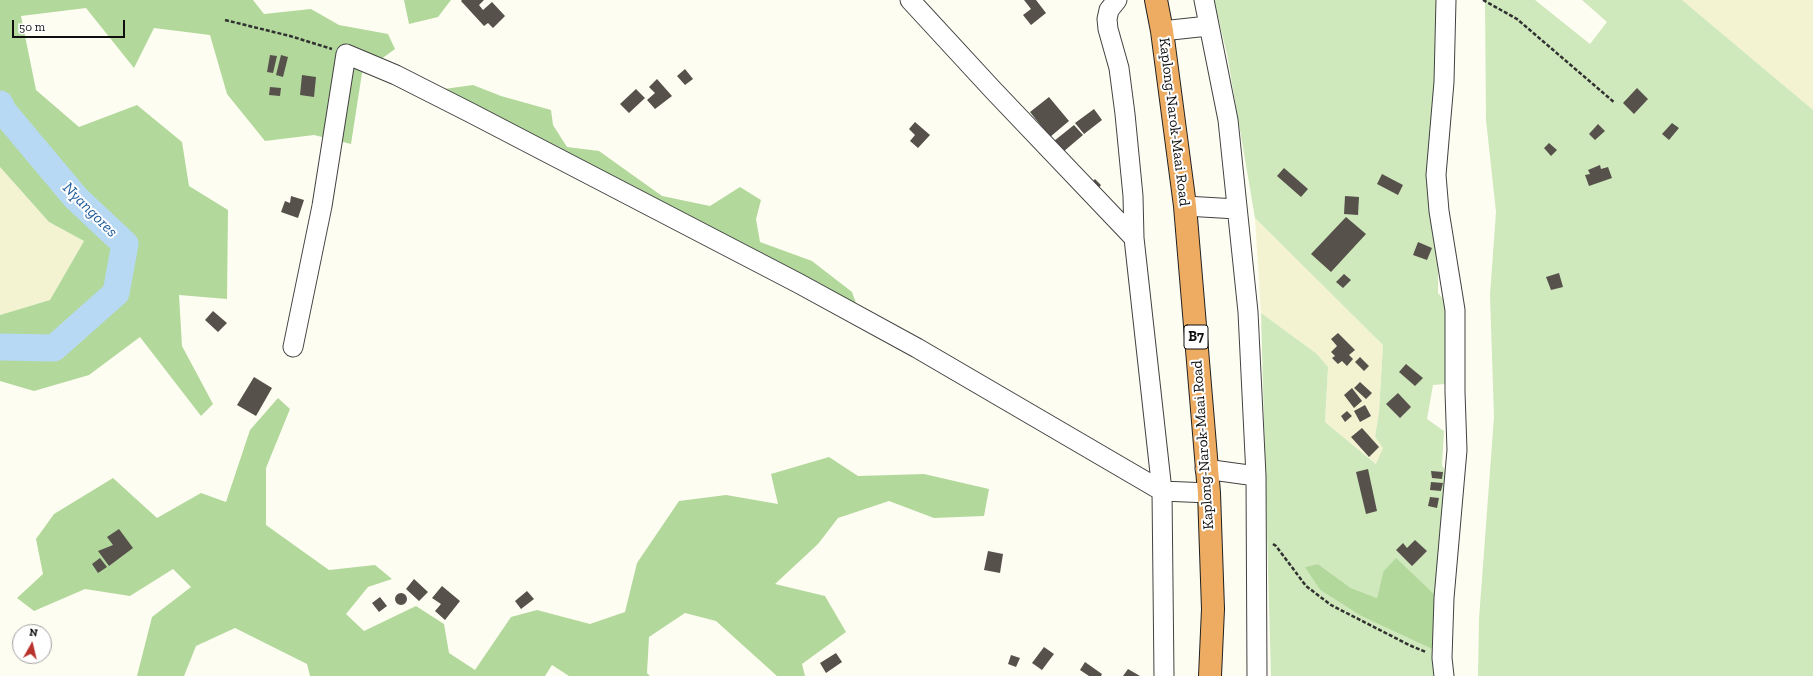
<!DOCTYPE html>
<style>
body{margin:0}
#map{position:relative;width:1813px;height:676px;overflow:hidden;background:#fefdf1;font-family:"Zilla Slab",serif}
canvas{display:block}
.north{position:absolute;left:12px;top:624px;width:40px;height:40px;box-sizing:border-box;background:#fff;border:1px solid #9f9f9f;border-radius:50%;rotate:8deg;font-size:11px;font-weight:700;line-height:16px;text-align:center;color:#0f0f0f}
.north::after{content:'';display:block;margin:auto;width:14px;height:18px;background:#b9312d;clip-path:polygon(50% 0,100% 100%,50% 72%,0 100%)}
.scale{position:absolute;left:12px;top:20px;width:113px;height:18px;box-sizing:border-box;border:2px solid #0f0f0f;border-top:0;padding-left:5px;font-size:12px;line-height:14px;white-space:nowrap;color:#0f0f0f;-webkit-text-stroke:3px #fff;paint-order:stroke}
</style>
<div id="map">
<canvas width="1813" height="676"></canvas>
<div class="north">N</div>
<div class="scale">50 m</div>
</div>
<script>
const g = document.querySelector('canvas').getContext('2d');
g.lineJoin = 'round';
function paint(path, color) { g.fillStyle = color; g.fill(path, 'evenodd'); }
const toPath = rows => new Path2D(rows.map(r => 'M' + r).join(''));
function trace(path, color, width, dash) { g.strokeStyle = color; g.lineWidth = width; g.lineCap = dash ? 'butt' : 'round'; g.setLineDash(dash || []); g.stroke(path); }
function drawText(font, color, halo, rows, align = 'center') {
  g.font = font + ' "Zilla Slab",serif'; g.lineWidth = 4; g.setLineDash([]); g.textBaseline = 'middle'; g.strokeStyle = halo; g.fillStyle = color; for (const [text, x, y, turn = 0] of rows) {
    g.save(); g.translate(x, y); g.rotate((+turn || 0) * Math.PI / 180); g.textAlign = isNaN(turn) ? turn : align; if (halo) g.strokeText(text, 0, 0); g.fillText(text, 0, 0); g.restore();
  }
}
const farmland = toPath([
 [1682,0,1813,0,1813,110],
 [0,167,49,222,84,241,50,300,0,315],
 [1255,218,1383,345,1379,412,1375,437,1383,448,1377,464,1325,422,1328,367,1317,354,1261,313]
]);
const green = toPath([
 [1214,0,1438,0,1438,293,1448,305,1445,384,1433,385,1427,419,1444,431,1442,465,1447,474,1437,597,1383,572,1377,598,1351,588,1318,564,1306,567,1320,590,1361,616,1434,650,1435,676,1271,676,1261,313,1317,354,1328,367,1325,422,1376,464,1383,448,1375,437,1379,412,1383,345,1255,218,1227,54],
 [1485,0,1535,0,1590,44,1607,22,1582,0,1682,0,1813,110,1813,676,1478,676,1479,619,1494,417,1490,295,1496,212,1486,120]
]);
const forest = toPath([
 [0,0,253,0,264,14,311,9,339,25,388,34,395,49,362,73,351,144,314,135,265,141,227,94,210,35,154,28,134,68,86,8,21,16,36,90,79,127,137,105,182,142,189,186,228,210,227,299,179,295,182,346,213,404,201,416,140,337,89,375,34,391,0,381,0,315,50,300,84,241,49,222,0,167],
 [404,0,451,0,438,17,409,24],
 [473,85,501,96,551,110,553,125,567,147,599,151,662,196,710,206,740,187,761,200,756,219,760,242,812,261,852,292,858,309,437,90],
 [278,398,290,409,266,468,266,525,329,570,375,565,392,579,368,587,346,614,364,631,416,606,444,624,449,653,475,670,511,617,537,610,590,624,625,612,637,563,679,501,726,495,778,504,771,474,829,457,858,476,924,474,989,489,984,516,934,518,889,501,838,518,818,544,775,584,825,596,846,632,802,664,805,676,777,676,716,621,685,613,649,637,647,673,650,676,569,676,552,665,545,676,310,676,307,664,235,628,196,646,184,676,137,676,152,617,191,587,173,569,130,596,85,589,34,611,17,598,43,574,36,539,54,514,113,478,157,518,201,493,226,502,250,430],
 [1396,558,1437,597,1434,650,1361,616,1320,590,1305,567,1318,564,1351,588,1377,598,1383,572]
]);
const river = toPath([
 [0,104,3,111,76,198,125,244,116,293,54,348,0,347]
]);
const building = toPath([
 [462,0,484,0,479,5,483,10,492,2,505,16,493,28,488,23,484,26,461,1],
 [1024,0,1036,0,1046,13,1031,25,1023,15,1031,9],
 [270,55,277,56,273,73,267,72],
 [281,55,288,57,283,77,276,75],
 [685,69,693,79,685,85,677,76],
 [302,75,316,77,314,97,300,95],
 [657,79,672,96,655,109,647,100,655,93,649,87],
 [270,87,281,88,280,96,269,95],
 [1637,88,1648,99,1634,114,1623,103],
 [636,89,645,98,629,113,620,104],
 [1049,97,1069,121,1050,137,1030,112],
 [1094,109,1102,120,1084,134,1075,123],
 [915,122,930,135,918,148,910,141,915,135,909,129],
 [1672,123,1679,128,1669,140,1662,134],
 [1598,124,1605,131,1595,140,1589,134],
 [1074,125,1083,135,1063,152,1054,141],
 [1549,143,1557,150,1551,156,1544,148],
 [1600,165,1601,169,1608,167,1612,178,1589,186,1585,175,1590,174,1588,170],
 [1284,168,1308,189,1301,197,1277,176],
 [1382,174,1403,185,1398,195,1377,184],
 [1095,179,1101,185,1098,189,1091,183],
 [291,196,304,200,298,218,281,212,285,201,290,203],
 [1345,196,1359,197,1358,215,1344,214],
 [1346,217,1366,234,1331,272,1311,254],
 [1418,242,1432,248,1427,260,1413,255],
 [1559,273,1563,287,1551,290,1546,277],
 [1344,274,1351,280,1343,288,1336,282],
 [213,311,227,323,218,332,205,320],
 [1338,333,1355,350,1349,355,1353,359,1347,366,1342,361,1338,364,1332,358,1335,356,1331,352,1337,346,1331,339],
 [1360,357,1369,366,1364,371,1355,362],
 [1406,364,1423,378,1415,386,1399,372],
 [254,377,272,388,256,416,237,405],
 [1360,382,1372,393,1366,399,1354,388],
 [1352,388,1362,401,1354,408,1344,395],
 [1398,393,1411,407,1400,418,1386,404],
 [1365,405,1371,416,1360,422,1354,411],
 [1347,411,1352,416,1345,422,1341,416],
 [1362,428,1379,447,1369,457,1351,437],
 [1368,469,1377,511,1366,514,1356,472],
 [1431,471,1443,472,1442,479,1432,478],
 [1431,482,1443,483,1441,491,1430,490],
 [1430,497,1439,498,1437,508,1428,506],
 [119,529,133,548,109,566,98,551,113,545,107,537],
 [1415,540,1427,551,1412,566,1396,550,1403,543,1407,548],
 [988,551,1003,554,1000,573,984,570],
 [100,558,107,567,98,573,92,564],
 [414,579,428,592,419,601,406,589],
 [442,586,460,601,445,620,435,611,441,604,432,598],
 [527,591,534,599,521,609,515,601],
 '395 599a6 6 0 1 1 12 0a6 6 0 1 1-12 0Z',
 [380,597,387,606,379,612,372,603],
 [1044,647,1054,654,1042,670,1032,663],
 [836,653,842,662,826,673,820,663],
 [1011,655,1020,658,1016,667,1008,664],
 [1085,662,1102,674,1101,676,1089,676,1080,670],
 [1128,669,1140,676,1123,676]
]);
const path = toPath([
 [1483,0,1517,19,1615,103],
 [225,20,290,36,332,49],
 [1273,544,1276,546,1306,586,1331,605,1409,645,1426,652]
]);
const minor = toPath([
 [910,0,993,90,1134,238],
 [1117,0,1109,10,1107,19,1108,29,1119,68,1125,114,1133,196,1134,238,1162,491,1164,676],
 [1204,0,1228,120,1248,312,1256,476,1257,676],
 [1162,31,1208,26],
 [1185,206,1237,209],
 [293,347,322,206,346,54,396,75,471,113,798,283,917,348,1162,491,1209,493],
 [1205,469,1256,476],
 [1444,676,1442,658,1444,598,1457,450,1455,392,1455,310,1439,211,1436,175,1444,82,1446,0]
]);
const highway = toPath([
 [1156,0,1162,31,1185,206,1209,493,1213,609,1210,676]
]);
const shields = [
 [1196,337,24]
];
const shieldNames = [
 ["B7",1196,337]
];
const streetNames = [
 ["Kaplong-Narok-Maai Road",1174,122,83],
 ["Kaplong-Narok-Maai Road",1203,445,-94]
];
const waterNames = [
 ["Nyangores",90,210,45]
];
paint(farmland, '#f3f3d2');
paint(green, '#cfe8bc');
paint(forest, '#b2d89c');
trace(river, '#b8d9f3', 27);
paint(building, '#57514c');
trace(minor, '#424242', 21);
trace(highway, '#202020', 24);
trace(path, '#313131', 2.5, [4, 2]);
trace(minor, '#fff', 19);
trace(highway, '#edac61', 22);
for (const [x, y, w] of shields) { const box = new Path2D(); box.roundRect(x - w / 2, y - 12, w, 24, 3); g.fillStyle = '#fff'; g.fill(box); trace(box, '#0f0f0f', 1); }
drawText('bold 14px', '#0f0f0f', null, shieldNames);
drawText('15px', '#0f0f0f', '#fff', streetNames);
drawText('italic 16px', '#1d5a9b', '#fff', waterNames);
</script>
